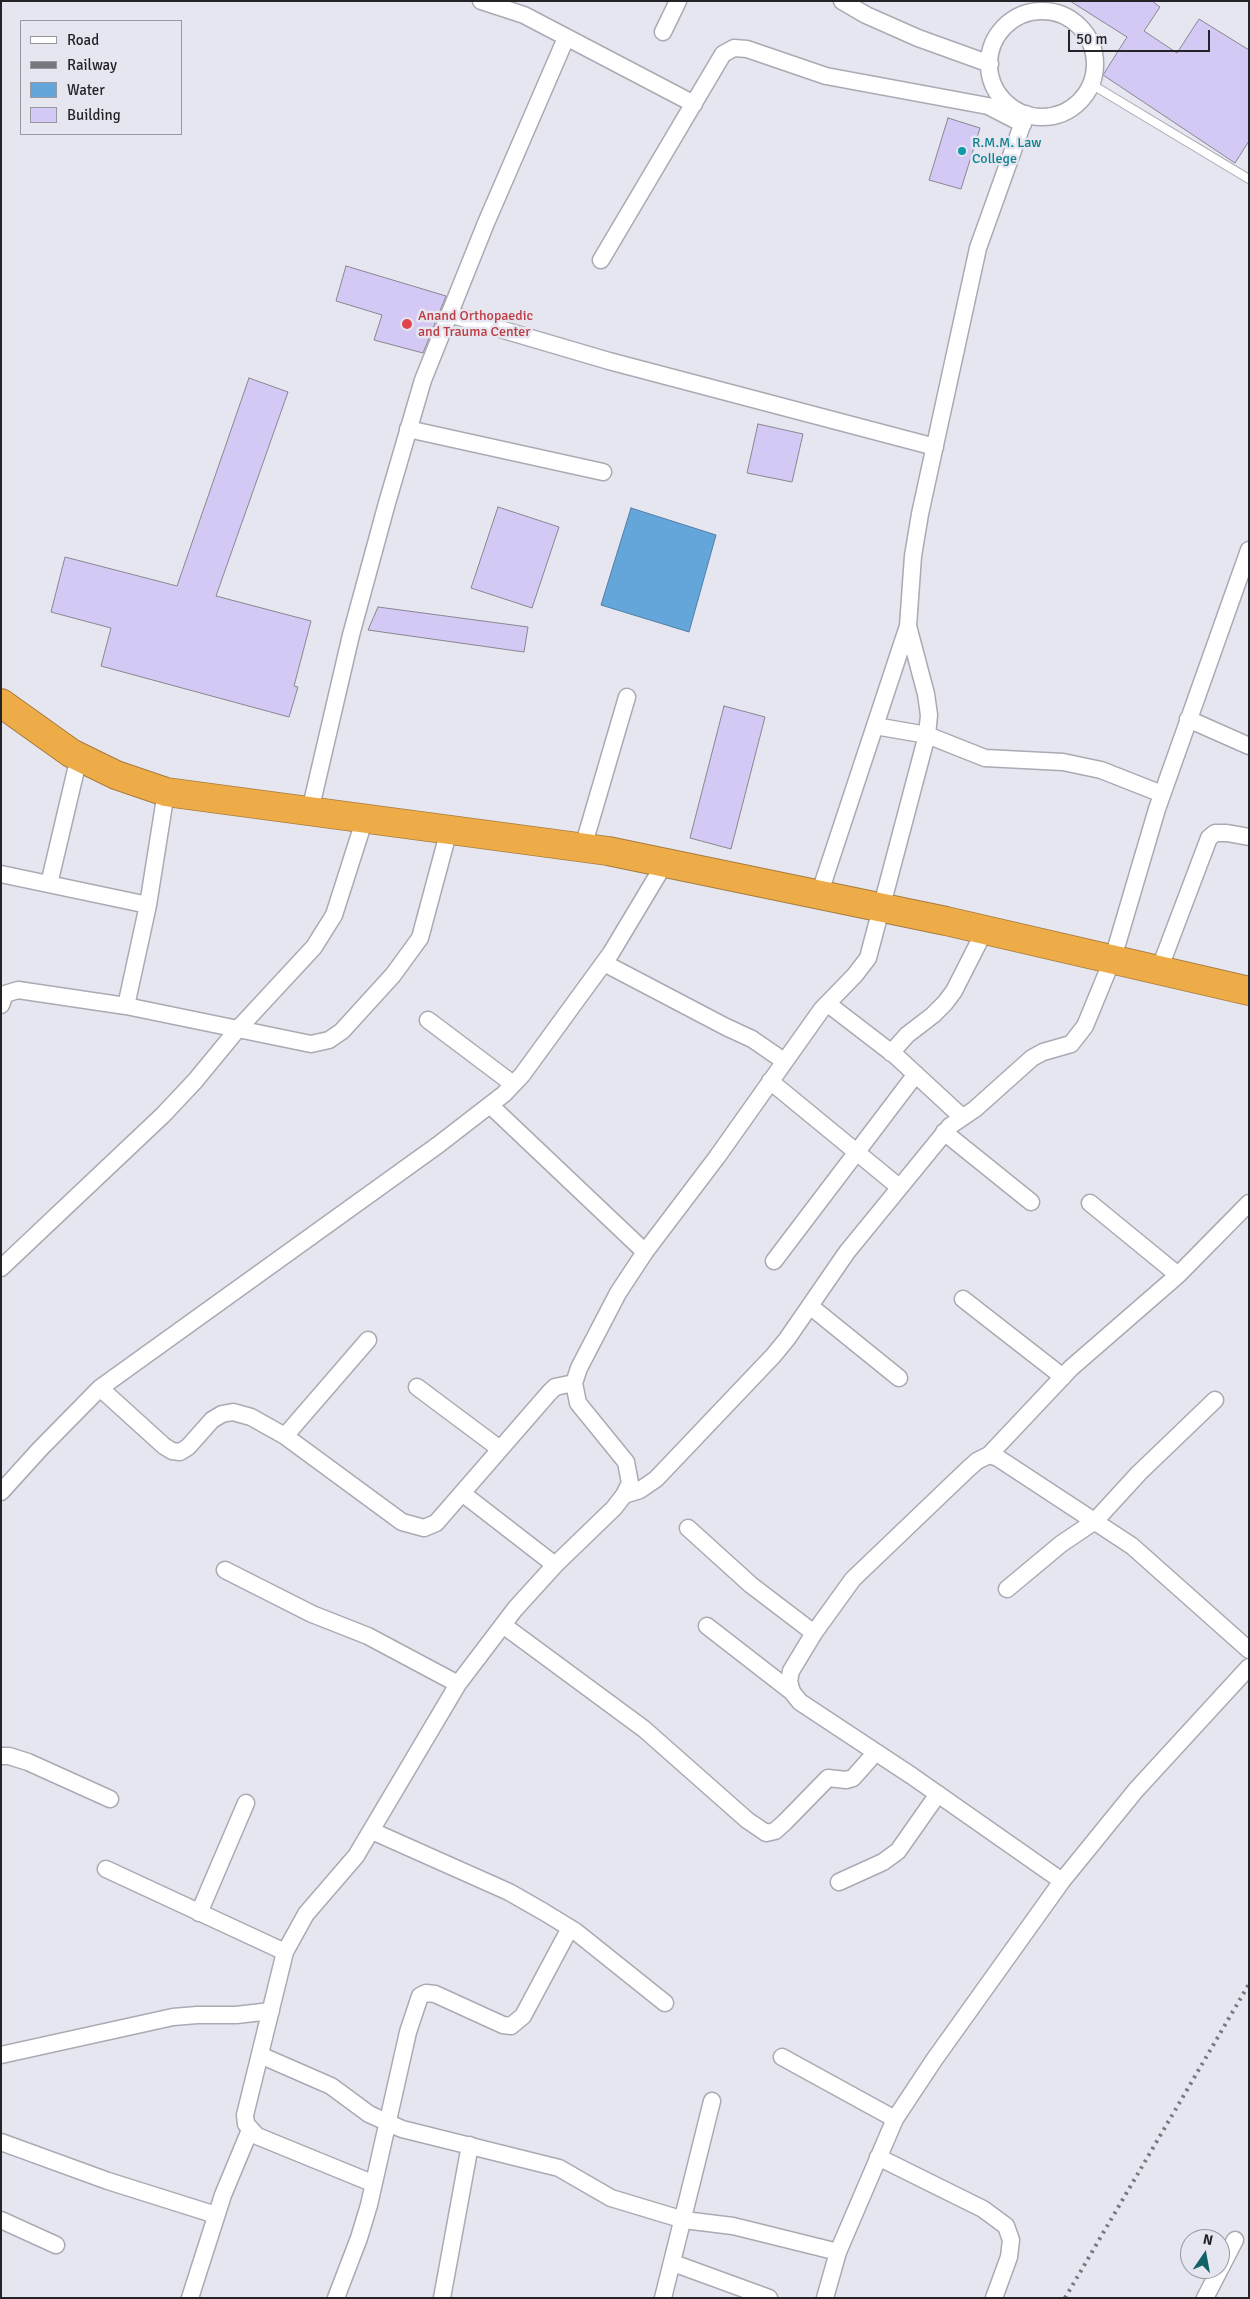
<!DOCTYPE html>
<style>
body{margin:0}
#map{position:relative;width:1250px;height:2299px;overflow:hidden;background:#e5e6f0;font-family:Signika,sans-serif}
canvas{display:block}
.frame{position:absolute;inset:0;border:2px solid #242428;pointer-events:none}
.legend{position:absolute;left:20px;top:20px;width:162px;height:115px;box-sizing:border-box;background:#e5e6f0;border:1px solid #9898a0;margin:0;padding:6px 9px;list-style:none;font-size:15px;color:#242428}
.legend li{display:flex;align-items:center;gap:10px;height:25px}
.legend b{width:25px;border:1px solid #9898a0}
.north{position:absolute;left:1180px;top:2229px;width:50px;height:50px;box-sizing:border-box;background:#e5e6f0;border:1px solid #9898a0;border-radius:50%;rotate:12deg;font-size:14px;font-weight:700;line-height:20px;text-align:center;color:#242428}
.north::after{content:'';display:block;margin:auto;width:18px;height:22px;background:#116169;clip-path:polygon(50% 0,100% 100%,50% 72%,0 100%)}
.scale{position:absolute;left:1068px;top:30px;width:142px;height:22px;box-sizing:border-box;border:2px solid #242428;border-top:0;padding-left:6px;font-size:15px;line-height:18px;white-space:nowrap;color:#242428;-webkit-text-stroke:4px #e5e6f0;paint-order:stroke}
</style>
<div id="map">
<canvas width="1250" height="2299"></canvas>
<div class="frame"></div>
<ul class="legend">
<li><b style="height:6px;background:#fff"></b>Road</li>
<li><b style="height:6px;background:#77777e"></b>Railway</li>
<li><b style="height:14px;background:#64a5da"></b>Water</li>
<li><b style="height:14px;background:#d4c9f5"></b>Building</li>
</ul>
<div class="north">N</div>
<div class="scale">50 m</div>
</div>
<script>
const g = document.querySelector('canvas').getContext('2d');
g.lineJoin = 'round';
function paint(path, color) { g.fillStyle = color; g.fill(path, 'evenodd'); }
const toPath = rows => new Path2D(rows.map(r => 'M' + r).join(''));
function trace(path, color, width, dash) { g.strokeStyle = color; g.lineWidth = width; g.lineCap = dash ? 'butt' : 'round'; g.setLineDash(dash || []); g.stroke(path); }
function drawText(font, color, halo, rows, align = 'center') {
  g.font = font + ' Signika,sans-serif'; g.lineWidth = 5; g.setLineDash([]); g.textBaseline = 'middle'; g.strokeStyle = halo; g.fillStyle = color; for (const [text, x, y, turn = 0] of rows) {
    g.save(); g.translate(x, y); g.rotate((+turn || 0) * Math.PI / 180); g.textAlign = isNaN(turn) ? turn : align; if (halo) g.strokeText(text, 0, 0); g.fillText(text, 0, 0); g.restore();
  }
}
const water = toPath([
 [631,508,716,535,689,632,601,605,631,508]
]);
const building = toPath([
 [1070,1,1152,1,1160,7,1144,31,1177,53,1199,19,1249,50,1249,141,1235,163,1103,75,1127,37,1070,1],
 [948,118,980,128,961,189,929,180,948,118],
 [346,266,446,296,423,353,374,340,382,315,336,301,346,266],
 [249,378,288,392,216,596,311,621,294,686,298,687,289,717,101,666,111,628,51,612,65,557,177,586,249,378],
 [758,424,803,434,792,482,747,473,758,424],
 [498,507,559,527,532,608,471,588,498,507],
 [378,607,528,627,524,652,368,630,378,607],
 [724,706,765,717,731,849,690,838,724,706]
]);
const lane = toPath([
 [1091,84,1249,179]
]);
const street = toPath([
 [481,1,524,15,694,104],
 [842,1,866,15,918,38,990,64],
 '989 64a53 53 0 1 1 106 0a53 53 0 1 1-106 0Z',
 [663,32,678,1],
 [601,260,723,54,734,48,747,49,826,76,988,106,1023,124],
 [449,314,609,361,935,447],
 [408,429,603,472],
 [1188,719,1249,746],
 [875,726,927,735,985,758,1063,762,1101,770,1162,794],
 [310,811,351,635,387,503,423,380,486,223,566,38],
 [583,847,627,697],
 [1,874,148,905],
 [49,884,79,757],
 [819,895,908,626],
 [604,963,726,1027,752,1039,784,1061],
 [1159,970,1209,838,1215,833,1227,833,1249,837],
 [828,1004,897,1057,962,1117],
 [1,1005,5,994,18,990,126,1006,311,1044,329,1040,342,1031,393,975,420,938,449,830],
 [126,1006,148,905,166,792],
 [428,1020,513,1084],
 [891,1053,907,1035,933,1015,945,1003,954,991,985,930],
 [770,1081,899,1187],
 [491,1106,645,1252],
 [944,1132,1031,1202],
 [1090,1203,1178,1275],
 [774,1261,916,1074],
 [1,1268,163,1115,195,1081,237,1030,314,947,334,915,365,818],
 [963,1299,1063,1377],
 [810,1306,899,1378],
 [417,1387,500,1449],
 [100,1388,164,1446,172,1451,180,1452,188,1447,212,1420,222,1414,233,1412,251,1417,285,1436,402,1522,424,1528,436,1523,549,1393,555,1387,574,1383],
 [285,1436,368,1340],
 [989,1455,1071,1368,1178,1275,1249,1203],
 [1,1492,40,1449,100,1388,438,1145,504,1094,522,1075,611,953,665,863],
 [462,1493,555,1565],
 [624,1495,640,1490,656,1479,773,1356,787,1339,847,1252,950,1126,975,1109,1032,1058,1043,1052,1071,1044,1085,1026,1113,958,1157,809,1249,550],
 [688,1528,751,1585,814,1633],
 [225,1570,312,1614,368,1636,458,1684],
 [1007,1589,1061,1544,1095,1521,1139,1473,1215,1400],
 [503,1625,644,1729,747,1820,766,1833,775,1831,785,1822,828,1778,846,1780,853,1778,876,1752],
 [707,1626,792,1692],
 [1,1756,9,1756,28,1762,110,1799],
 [372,1831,509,1892,544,1912,575,1931,665,2003],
 [106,1869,285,1952],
 [1062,1881,912,1776,800,1702,792,1692,789,1681,791,1671,814,1633,853,1579,968,1469,977,1461,989,1455,998,1458,1132,1546,1249,1650],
 [839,1882,883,1862,898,1851,938,1794],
 [199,1913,246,1803],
 [1,2055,173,2017,197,2015,236,2015,271,2011],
 [260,2055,331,2086,369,2114,402,2129,559,2168,611,2198,684,2220,733,2226,838,2252],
 [782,2057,895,2119],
 [1,2142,108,2181,216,2215],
 [878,2157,983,2209,1006,2226,1011,2240,1009,2257,994,2298],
 [372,2183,257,2136,246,2124,245,2115,285,1952,306,1914,356,1856,458,1684,515,1609,555,1565,614,1508,624,1495,630,1483,626,1462,578,1403,574,1383,579,1368,618,1293,645,1252,717,1157,822,1009,855,975,868,958,927,735,929,715,926,694,908,626,913,556,920,514,978,248,1026,114],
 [1,2220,56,2245],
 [673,2263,769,2298],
 [1220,2269,1235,2240],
 [190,2298,223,2195,250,2130],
 [336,2298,359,2238,369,2205,408,2032,420,1996,426,1993,435,1994,503,2025,511,2026,523,2016,570,1928],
 [442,2298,470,2145],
 [663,2298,712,2101],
 [825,2298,838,2252,895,2119,934,2060,1062,1881,1136,1790,1249,1667],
 [1205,2298,1220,2269]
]);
const highway = toPath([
 [1,703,71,753,116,775,166,792,608,851,946,921,1249,991]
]);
const rail = toPath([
 [1065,2298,1249,1984]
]);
const markers = [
 [962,151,5,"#0f9aa8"],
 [407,324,6,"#e0444e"]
];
const cultureNames = [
 ["R.M.M. Law",972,143],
 ["College",972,159]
];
const healthNames = [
 ["Anand Orthopaedic",418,316],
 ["and Trauma Center",418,332]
];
paint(water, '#64a5da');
trace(water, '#517ea5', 1);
paint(building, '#d4c9f5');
trace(building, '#88868f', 1);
trace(lane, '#a9aab3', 10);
trace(street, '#a9aab3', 19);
trace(highway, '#a77c3d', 30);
trace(lane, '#fff', 8);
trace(street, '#fff', 16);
trace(highway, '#eeac49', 28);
trace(rail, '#77777e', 4, [2.5, 5]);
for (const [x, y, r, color] of markers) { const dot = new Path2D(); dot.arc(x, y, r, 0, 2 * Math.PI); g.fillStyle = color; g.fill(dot); trace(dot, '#e5e6f0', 2); }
drawText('14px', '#0d838f', '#e5e6f0', cultureNames, 'left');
drawText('14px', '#be3a42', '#e5e6f0', healthNames, 'left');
</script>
